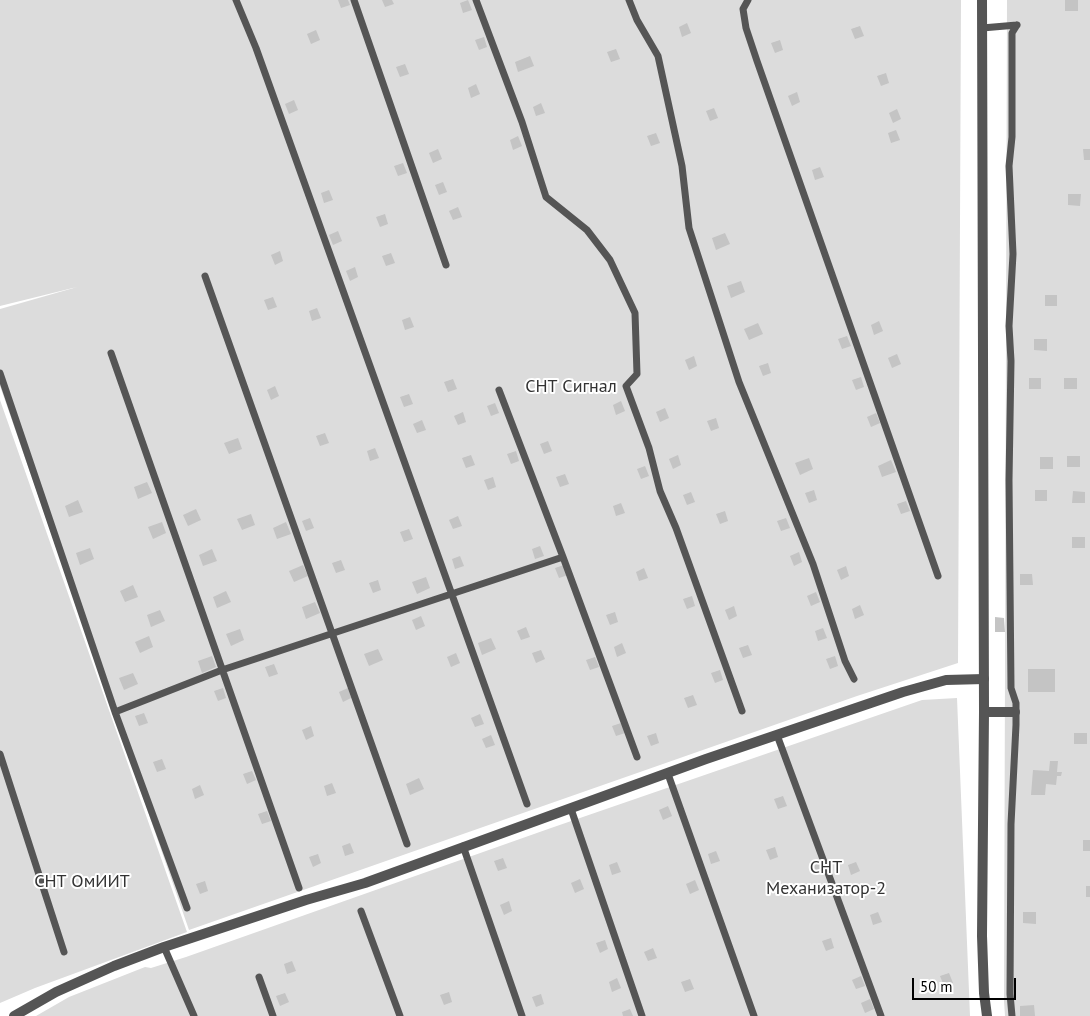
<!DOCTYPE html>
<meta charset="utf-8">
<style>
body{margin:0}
#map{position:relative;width:1090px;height:1016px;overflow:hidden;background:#fff;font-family:"PT Sans",sans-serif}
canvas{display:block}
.scale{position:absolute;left:912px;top:978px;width:104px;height:22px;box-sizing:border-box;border:2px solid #000;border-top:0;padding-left:6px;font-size:15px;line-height:18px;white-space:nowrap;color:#000;-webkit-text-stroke:4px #fff;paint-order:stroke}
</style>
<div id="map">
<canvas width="1090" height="1016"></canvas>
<div class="scale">50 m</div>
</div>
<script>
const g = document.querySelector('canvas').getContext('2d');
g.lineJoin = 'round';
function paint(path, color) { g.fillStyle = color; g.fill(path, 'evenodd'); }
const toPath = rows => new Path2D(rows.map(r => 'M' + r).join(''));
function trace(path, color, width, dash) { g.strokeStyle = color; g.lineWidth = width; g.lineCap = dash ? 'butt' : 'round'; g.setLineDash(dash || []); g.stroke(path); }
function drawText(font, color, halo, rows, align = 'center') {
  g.font = font + ' "PT Sans",sans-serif'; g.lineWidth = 4; g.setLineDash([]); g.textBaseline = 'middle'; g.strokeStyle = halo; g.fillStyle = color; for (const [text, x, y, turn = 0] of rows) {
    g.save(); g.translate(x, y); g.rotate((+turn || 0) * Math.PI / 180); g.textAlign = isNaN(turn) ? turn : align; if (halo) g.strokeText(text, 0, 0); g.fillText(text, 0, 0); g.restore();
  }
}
const green = toPath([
 [0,0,961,0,958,663,857,696,189,930,0,386,0,309,77,287,0,306],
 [1007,0,1090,0,1090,1016,1005,1016,1004,1001],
 [0,400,187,932,35,988,0,1003],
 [957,698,970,1016,36,1016,69,997,145,967,151,968,186,957,551,828,922,700]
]);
const building = toPath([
 [338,0,348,0,350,5,341,8],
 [382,0,392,0,394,4,385,7],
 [468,0,472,10,463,13,460,3],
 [1065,0,1078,0,1078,11,1065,11],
 [687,23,691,33,682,37,679,27],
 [860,26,864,36,855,39,851,29],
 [316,30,320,40,311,44,307,34],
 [484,37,487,47,479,50,475,40],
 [780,40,783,50,775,53,771,43],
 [616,49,620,59,611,62,607,52],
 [530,56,534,66,518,72,515,62],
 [405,64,409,74,400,77,396,67],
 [886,73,889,83,881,86,877,76],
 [476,84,480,94,471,98,468,88],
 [797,92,800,102,792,106,788,96],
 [294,100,298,110,289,114,285,104],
 [541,103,545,113,536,116,533,107],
 [714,108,718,118,710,121,706,111],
 [897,109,901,119,893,123,889,113],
 [896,130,900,140,891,143,888,133],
 [656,133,660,143,651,146,647,136],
 [518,136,522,146,513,150,510,140],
 [438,149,442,159,433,163,429,153],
 [1083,149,1090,149,1090,160,1084,160],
 [403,163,407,173,398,176,394,166],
 [820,167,824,177,815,180,812,170],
 [443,182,447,192,439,195,435,185],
 [329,190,333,200,324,203,321,193],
 [1068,194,1081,194,1080,206,1068,205],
 [458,207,462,217,453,220,449,211],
 [385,214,388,224,380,227,376,217],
 [338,231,342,241,333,245,329,235],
 [725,233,730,244,716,250,712,238],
 [280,251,283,261,275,265,271,255],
 [391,253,395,263,386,266,382,256],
 [355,267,358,277,350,281,346,271],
 [741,281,745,292,731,298,727,286],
 [1045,295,1057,295,1057,306,1045,306],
 [273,297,277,307,268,310,264,300],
 [317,308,321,318,312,321,309,311],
 [410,317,414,327,405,330,402,320],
 [879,321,883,331,874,335,871,325],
 [758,323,763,334,749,340,744,329],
 [847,336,851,346,842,349,838,339],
 [1034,339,1047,339,1047,351,1034,350],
 [897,354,901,364,892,368,888,358],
 [694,356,697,366,689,370,685,360],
 [768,363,771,373,763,376,759,366],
 [861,377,864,387,856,390,852,380],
 [1029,378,1041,378,1041,389,1029,389],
 [1064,378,1077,378,1077,389,1064,389],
 [453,379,457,389,448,392,444,382],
 [275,386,279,396,271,400,267,390],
 [409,394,413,404,404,407,400,397],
 [621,401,625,411,616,415,613,405],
 [495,403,499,413,491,416,487,406],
 [665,408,669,418,660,422,656,412],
 [463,412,466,422,458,425,454,416],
 [876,413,880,423,871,427,867,417],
 [716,418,719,428,711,431,707,421],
 [422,420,426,430,417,433,413,424],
 [325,433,329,443,320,446,316,436],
 [238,438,242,449,229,454,224,443],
 [548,441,552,451,544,454,540,444],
 [375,448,379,458,370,461,367,451],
 [516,451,519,461,511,464,507,454],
 [471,455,475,465,466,468,462,458],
 [678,455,681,465,673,469,669,459],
 [1067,456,1080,456,1080,467,1067,467],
 [1040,457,1053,457,1053,469,1040,469],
 [809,458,813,469,800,475,795,463],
 [891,460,896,472,882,477,878,466],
 [645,466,649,476,641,479,637,469],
 [565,474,569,484,560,487,556,477],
 [493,477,496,487,488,490,484,480],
 [147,482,152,493,138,499,134,487],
 [814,490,817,500,809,503,805,493],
 [1035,490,1047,490,1047,501,1035,501],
 [1073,491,1085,492,1085,503,1072,503],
 [691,492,695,502,687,505,683,495],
 [78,500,83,512,69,517,65,506],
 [906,501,910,511,901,514,897,504],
 [621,503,625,513,616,516,613,506],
 [196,509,201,520,188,526,183,515],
 [725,511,728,521,720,524,716,514],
 [251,514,255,525,242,530,237,519],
 [458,516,462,526,453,529,449,520],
 [310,518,314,528,306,531,302,521],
 [786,518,790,528,781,531,777,521],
 [162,522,166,533,153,539,148,527],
 [286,522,291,534,277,539,273,528],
 [409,529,413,539,404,542,400,532],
 [1072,537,1085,537,1085,548,1072,548],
 [540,546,544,556,535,559,532,549],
 [90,548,94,559,80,565,76,553],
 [212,549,217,561,203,566,199,555],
 [799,552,802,562,794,566,790,556],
 [460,556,464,566,455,569,452,559],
 [341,560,345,570,336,573,332,563],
 [303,565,308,576,294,582,289,571],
 [564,565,568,575,559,578,555,568],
 [846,566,849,576,841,580,837,570],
 [644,568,648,578,639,581,636,572],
 [1020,574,1032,574,1033,585,1020,585],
 [426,577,430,588,417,594,412,582],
 [378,580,381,590,373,593,369,583],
 [133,585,138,597,125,602,120,591],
 [226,591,231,602,217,608,213,597],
 [816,592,820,602,811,606,807,596],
 [692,596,695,606,687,609,683,599],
 [315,602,320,613,306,619,302,607],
 [860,605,864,615,855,619,852,609],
 [734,606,737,616,729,620,725,610],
 [160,610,165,621,151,627,147,615],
 [615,612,618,622,610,625,606,615],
 [421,616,425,626,416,630,412,620],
 [995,617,1004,618,1005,632,995,632],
 [526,627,530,637,521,640,517,631],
 [823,628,827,638,818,641,815,631],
 [240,629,244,640,231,646,226,634],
 [149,636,153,647,140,653,135,642],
 [491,638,496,649,482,655,478,643],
 [622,643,626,653,617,657,614,647],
 [748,645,752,655,743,658,739,648],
 [378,649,383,660,369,666,364,654],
 [541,650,545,659,536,663,532,653],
 [456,653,460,663,451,667,447,657],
 [212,656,216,667,202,673,198,661],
 [835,656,838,666,830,669,826,659],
 [595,657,599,667,590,670,586,660],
 [274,664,278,674,269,677,265,667],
 [1028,669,1055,669,1055,692,1028,692],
 [720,670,723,680,715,683,711,673],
 [133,673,138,684,124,690,119,678],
 [223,688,226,698,218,701,214,691],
 [348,688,351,698,343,702,339,692],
 [693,695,697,705,688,708,684,698],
 [144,713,148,723,139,726,135,716],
 [480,714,484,724,475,727,471,718],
 [621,723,625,733,616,736,612,726],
 [311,726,314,736,306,740,302,730],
 [656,733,659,743,651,746,647,736],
 [1074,733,1087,733,1087,744,1074,744],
 [491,735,495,745,486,748,482,739],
 [162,759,166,769,157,772,153,762],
 [1050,761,1058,761,1057,772,1062,772,1061,776,1057,776,1056,785,1046,784,1045,795,1031,795,1033,770,1049,771],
 [252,771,256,780,247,784,243,774],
 [419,778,424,789,410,795,406,784],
 [332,783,336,793,327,796,324,786],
 [200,785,204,795,195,799,192,789],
 [783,796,787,806,778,809,774,799],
 [668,806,672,816,663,820,659,810],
 [267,811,271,821,262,824,258,814],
 [1083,840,1090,840,1090,851,1083,851],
 [350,843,354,853,345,856,342,846],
 [775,847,778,857,770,860,766,850],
 [716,851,720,861,711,864,708,854],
 [318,854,321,863,313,867,309,857],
 [503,858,507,868,498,871,494,861],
 [819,860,822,870,814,873,810,863],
 [617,862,621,872,612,875,609,865],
 [856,862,860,871,851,875,848,865],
 [580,879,584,889,575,893,571,883],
 [695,880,699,890,690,894,686,884],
 [205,881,208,891,200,894,196,884],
 [1086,886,1090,886,1090,897,1086,897],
 [509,901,512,911,504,915,500,905],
 [878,912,882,922,873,925,870,915],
 [1023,912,1036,912,1036,924,1023,923],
 [831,938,834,948,826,951,822,941],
 [605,940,608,949,600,953,596,943],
 [653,948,657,958,648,961,644,952],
 [292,961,296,971,287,974,284,964],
 [949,973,953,983,944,986,940,976],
 [861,976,865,986,856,989,852,980],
 [617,978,621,988,612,992,609,982],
 [690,979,694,989,685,992,681,982],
 [449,992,452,1002,444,1005,440,995],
 [285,993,289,1002,280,1006,276,996],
 [541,994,544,1004,536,1007,532,997],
 [870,999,874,1009,865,1013,861,1003],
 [1034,1005,1035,1016,1020,1016,1020,1006],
 [630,1009,633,1016,623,1016,622,1012]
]);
const service = toPath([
 [236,0,256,48,527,804],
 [354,0,446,265],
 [476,0,522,122,546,197,587,230,610,260,635,313,637,374,626,386,649,448,660,491,676,528,742,711],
 [629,0,637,20,658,56,682,166,689,228,739,382,813,564,845,661,854,679],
 [748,0,743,9,746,28,757,61,938,576],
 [982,28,1017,25],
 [205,276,407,844],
 [111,353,299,888],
 [0,373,115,712,187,908],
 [499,390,563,557,637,757],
 [115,712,222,670,563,557],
 [777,735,881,1016],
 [0,754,64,952],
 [668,774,754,1016],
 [571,809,642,1016],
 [463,846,522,1016],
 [361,911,400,1016],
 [164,947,194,1016],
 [259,977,273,1016],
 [1012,1016,1010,994,1011,824,1016,725,1016,703,1011,688,1009,480,1011,361,1009,326,1013,254,1009,166,1012,137,1012,33,1017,25]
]);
const minor = toPath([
 [984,712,1015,712],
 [14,1016,56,992,114,966,164,947,306,900,365,883,706,759,903,692,946,680,984,679]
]);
const tertiary = toPath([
 [982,0,984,712,982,936,984,993,987,1016]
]);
const parkNames = [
 ["СНТ Сигнал",571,387],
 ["СНТ",826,868],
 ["Механизатор-2",826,889],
 ["СНТ ОмИИТ",82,882]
];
paint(green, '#dcdcdc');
paint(building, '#c4c4c4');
trace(service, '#555', 7);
trace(minor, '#555', 10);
trace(tertiary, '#555', 10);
drawText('18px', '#333', '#fff', parkNames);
</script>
